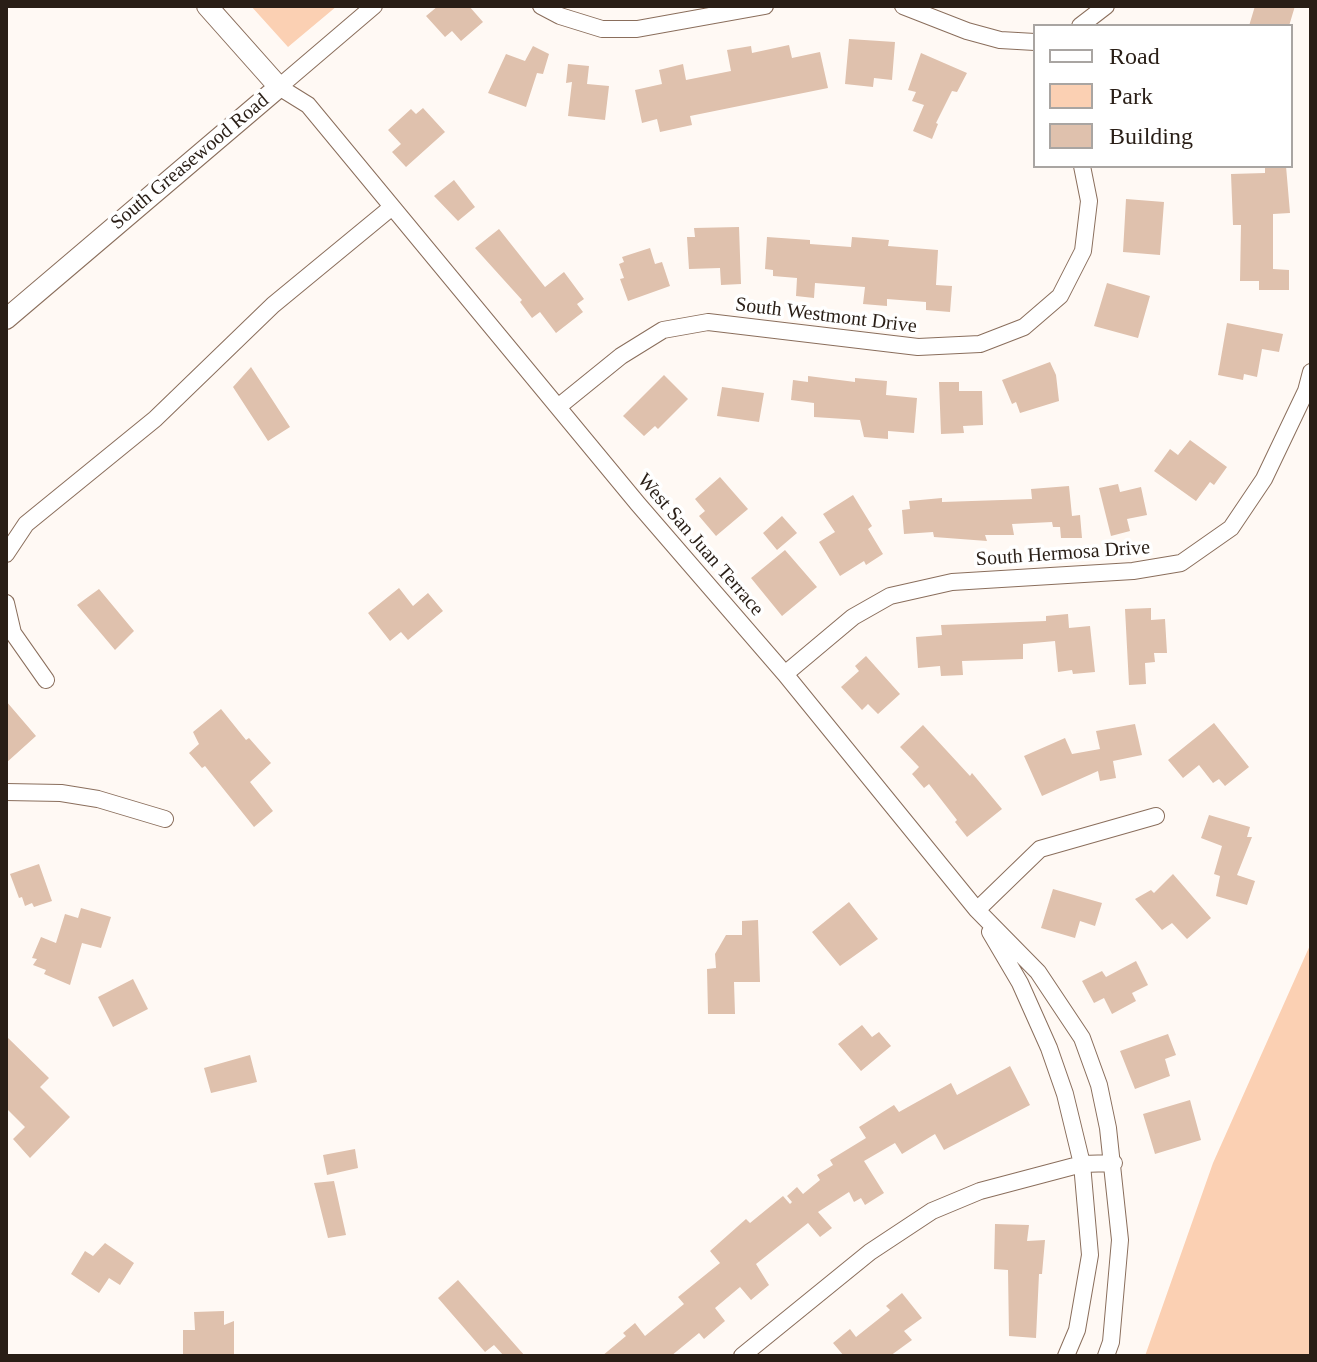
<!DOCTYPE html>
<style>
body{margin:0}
#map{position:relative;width:1317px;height:1362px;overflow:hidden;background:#fff9f4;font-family:"Times New Roman",serif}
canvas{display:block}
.frame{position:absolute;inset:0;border:8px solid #291e16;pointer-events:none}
.legend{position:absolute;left:1033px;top:24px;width:260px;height:144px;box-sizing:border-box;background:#fff;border:2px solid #a9a5a2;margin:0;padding:10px 14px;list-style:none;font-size:24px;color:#291e16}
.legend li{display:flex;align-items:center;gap:16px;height:40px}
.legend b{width:40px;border:2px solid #a9a5a2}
</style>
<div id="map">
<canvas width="1317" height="1362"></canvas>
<div class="frame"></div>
<ul class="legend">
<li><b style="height:10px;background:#fff"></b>Road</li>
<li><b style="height:22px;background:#fbd0b3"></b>Park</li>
<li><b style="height:22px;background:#dfc1ad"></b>Building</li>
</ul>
</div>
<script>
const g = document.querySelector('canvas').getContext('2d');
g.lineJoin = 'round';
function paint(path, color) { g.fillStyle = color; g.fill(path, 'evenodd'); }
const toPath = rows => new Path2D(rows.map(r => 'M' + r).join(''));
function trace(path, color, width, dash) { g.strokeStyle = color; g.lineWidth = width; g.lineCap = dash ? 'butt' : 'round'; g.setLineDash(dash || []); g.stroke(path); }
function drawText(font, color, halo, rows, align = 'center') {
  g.font = font + ' "Times New Roman",serif'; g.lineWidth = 7; g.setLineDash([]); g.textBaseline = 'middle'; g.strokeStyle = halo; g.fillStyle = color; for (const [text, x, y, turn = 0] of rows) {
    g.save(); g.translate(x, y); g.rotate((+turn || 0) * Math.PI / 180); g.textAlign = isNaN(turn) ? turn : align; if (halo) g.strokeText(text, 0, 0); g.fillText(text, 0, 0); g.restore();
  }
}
const green = toPath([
 [251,6,337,6,288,47],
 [1311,943,1311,1356,1145,1356,1213,1163]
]);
const building = toPath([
 [438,6,469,6,483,22,461,41,452,31,445,37,426,16],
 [1255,6,1295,6,1289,26,1249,26],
 [849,39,895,42,892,80,874,78,873,87,845,84],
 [789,45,792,58,820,52,828,88,690,116,692,125,660,132,657,119,642,123,635,90,662,84,659,70,683,64,686,80,731,71,727,50,751,46,752,53],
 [533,46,549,54,543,74,537,73,526,107,488,93,506,54,525,61],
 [921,53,967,73,957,92,952,91,936,123,938,124,932,139,913,131,924,105,912,101,916,92,908,90],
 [568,64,589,66,587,84,609,86,605,120,568,116,572,82,566,83],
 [423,108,445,132,406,167,392,152,401,144,388,130,411,109,416,114],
 [1265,166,1286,166,1290,213,1273,214,1273,269,1289,270,1289,290,1259,290,1259,281,1240,281,1241,225,1233,225,1231,174,1265,173],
 [454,180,475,207,458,221,434,196],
 [1126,199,1164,202,1160,255,1123,252],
 [739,227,741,284,721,285,720,268,689,269,687,237,695,237,694,228],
 [499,229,545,287,564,272,584,299,577,304,583,312,556,333,540,312,532,318,520,302,522,300,475,248],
 [767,237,810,240,810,244,851,247,852,237,889,240,888,246,938,250,936,285,952,286,950,312,926,310,926,302,887,299,887,306,863,304,865,287,815,283,814,298,796,296,797,278,773,276,773,270,765,269],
 [650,248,655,264,662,262,670,286,628,301,620,279,624,278,619,264,624,262,622,257],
 [1107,283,1150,296,1138,338,1094,326],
 [1227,323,1283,334,1279,352,1262,349,1257,377,1244,374,1243,380,1218,375],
 [1050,362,1056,375,1059,401,1020,413,1016,402,1012,404,1002,380],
 [251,367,290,427,268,441,233,387],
 [664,375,688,399,658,429,655,426,644,436,623,416],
 [808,376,855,382,855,378,887,381,886,395,917,398,914,433,888,431,888,439,864,437,860,420,814,417,814,403,791,400,793,380,808,382],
 [939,382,959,382,959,391,982,391,983,425,963,426,964,433,941,434],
 [722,387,764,393,759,422,717,416],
 [1190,440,1227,467,1214,485,1210,482,1196,501,1154,471,1170,449,1178,455],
 [720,477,748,509,716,536,699,516,705,511,695,499],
 [1118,484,1120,492,1141,487,1147,515,1127,519,1130,531,1111,536,1099,488],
 [1069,486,1072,516,1080,515,1082,538,1061,538,1060,527,1053,527,1052,522,1012,524,1014,535,985,535,987,541,934,537,933,532,904,534,902,510,910,509,909,501,942,498,942,502,1032,499,1031,489],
 [853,495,872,526,868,529,883,554,866,565,864,561,840,576,819,542,835,532,823,514],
 [782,516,797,533,777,550,763,533],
 [785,550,817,587,782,616,751,578],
 [399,588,413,606,428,593,443,611,408,640,401,632,390,641,368,613],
 [99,589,134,631,115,650,77,605],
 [1151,608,1151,620,1165,619,1167,653,1154,653,1155,662,1145,663,1146,684,1129,685,1125,609],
 [1068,614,1069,628,1090,626,1095,672,1073,674,1072,670,1058,672,1055,641,1023,644,1023,659,962,661,963,675,941,676,940,666,918,668,916,637,942,635,941,625,1046,621,1046,616],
 [866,656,900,694,878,714,868,704,862,710,841,687,859,671,855,666],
 [6,701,36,736,6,763],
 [221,709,246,740,249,738,271,763,250,782,273,811,254,827,205,766,202,768,189,753,199,744,193,732],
 [1214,723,1249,767,1225,786,1219,779,1213,783,1199,765,1183,778,1168,760],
 [1135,724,1142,755,1113,761,1116,778,1100,781,1098,771,1042,796,1024,756,1065,738,1072,754,1100,749,1096,731],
 [923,725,970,776,972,773,1002,809,967,837,955,822,957,820,929,784,924,788,912,774,919,767,900,747],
 [1209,815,1250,827,1247,837,1252,837,1237,875,1255,881,1247,905,1216,896,1220,876,1214,874,1222,846,1201,838],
 [39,864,52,901,34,907,32,903,25,906,22,897,19,898,10,874],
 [1173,874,1211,918,1187,939,1172,923,1162,930,1135,899,1151,890,1154,893],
 [1053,889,1102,903,1095,926,1080,921,1075,938,1041,928],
 [849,902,878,939,840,966,812,932],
 [81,908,111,917,101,948,82,943,70,985,44,974,46,970,33,965,37,959,32,958,41,937,56,943,65,914,78,918],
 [758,920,760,982,734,982,735,1014,708,1014,707,969,716,968,715,954,726,935,742,935,742,921],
 [1136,961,1148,985,1132,993,1136,1001,1112,1014,1104,998,1094,1003,1082,981,1102,971,1106,977],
 [133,979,148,1009,113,1027,98,997],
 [862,1025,872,1037,879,1032,891,1046,861,1071,838,1044],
 [1168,1034,1176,1055,1165,1059,1170,1076,1135,1089,1120,1051],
 [6,1036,49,1078,40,1087,70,1117,30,1158,13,1139,25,1127,6,1108],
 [250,1055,257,1082,211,1093,204,1068],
 [1010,1066,1030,1105,944,1150,935,1134,902,1154,895,1143,864,1161,884,1193,865,1205,861,1198,854,1202,849,1192,818,1212,832,1228,820,1237,808,1223,756,1264,769,1285,751,1300,740,1287,715,1308,725,1321,704,1339,699,1333,671,1356,602,1356,626,1336,623,1333,635,1323,645,1336,684,1304,678,1297,720,1263,710,1251,746,1219,750,1223,783,1196,790,1204,792,1202,787,1196,797,1187,803,1194,820,1180,817,1175,833,1165,830,1160,866,1138,859,1127,894,1105,899,1112,951,1083,957,1095],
 [1190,1100,1201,1140,1155,1154,1143,1114],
 [355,1149,358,1168,327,1175,323,1155],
 [334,1181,346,1235,328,1238,314,1183],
 [995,1224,1029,1225,1027,1241,1045,1240,1042,1274,1039,1274,1036,1338,1009,1336,1008,1270,994,1269],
 [105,1243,134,1263,120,1285,109,1278,99,1293,71,1274,85,1251,93,1256],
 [458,1280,525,1356,504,1356,494,1345,485,1352,438,1298],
 [902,1293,922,1318,904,1331,912,1340,890,1356,844,1356,833,1343,850,1329,856,1337,890,1310,886,1306],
 [224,1311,224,1325,234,1321,234,1356,183,1356,183,1330,195,1330,194,1312]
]);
const minor = toPath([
 [374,6,279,87,308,105,638,504,785,674,977,910,1038,972,1082,1038,1099,1085,1108,1128,1120,1240,1111,1342,1106,1356],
 [541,6,560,16,602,29,637,29,765,6],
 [903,6,967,31,1000,40,1035,42],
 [1080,26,1106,6],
 [558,407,621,356,663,330,708,322,918,347,980,344,1024,327,1060,296,1083,251,1089,201,1082,166],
 [6,554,26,524,155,419,273,305,392,207],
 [6,603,13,633,46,680],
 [785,674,853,617,890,596,952,582,1133,571,1181,563,1231,528,1264,479,1306,391,1311,372],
 [6,792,61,793,98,799,165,819],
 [977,910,1040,849,1156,816],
 [990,932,1020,983,1049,1048,1065,1094,1082,1164,1090,1255,1077,1330,1066,1356],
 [742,1356,870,1252,932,1211,980,1191,1082,1164,1114,1163]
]);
const tertiary = toPath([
 [6,319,279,87,207,6]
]);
const streetNames = [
 ["South Greasewood Road",190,162,-40],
 ["South Westmont Drive",826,316,7],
 ["West San Juan Terrace",700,545,49],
 ["South Hermosa Drive",1063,554,-4]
];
paint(green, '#fbd0b3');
paint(building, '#dfc1ad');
trace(minor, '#8a6e5c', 18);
trace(tertiary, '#8a6e5c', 22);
trace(minor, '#fff', 16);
trace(tertiary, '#fff', 20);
drawText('20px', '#291e16', '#fff', streetNames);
</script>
